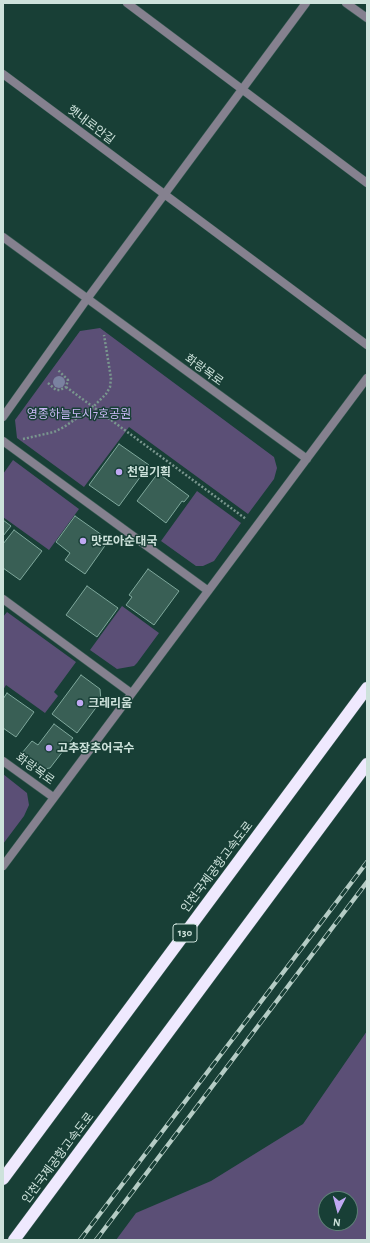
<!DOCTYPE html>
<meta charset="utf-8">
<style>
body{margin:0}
#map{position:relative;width:370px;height:1243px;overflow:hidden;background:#183f36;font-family:"Alegreya Sans",sans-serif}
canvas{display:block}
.frame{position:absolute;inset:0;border:4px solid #cde2db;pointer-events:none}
.north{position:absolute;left:318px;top:1191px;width:40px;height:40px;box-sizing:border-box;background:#183f36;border:1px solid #608078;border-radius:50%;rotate:186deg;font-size:11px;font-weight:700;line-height:16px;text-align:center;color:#cde2db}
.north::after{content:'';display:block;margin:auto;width:14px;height:18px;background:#c0a8f3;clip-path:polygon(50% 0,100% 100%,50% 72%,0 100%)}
</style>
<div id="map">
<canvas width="370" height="1243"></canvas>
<div class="frame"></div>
<div class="north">N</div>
</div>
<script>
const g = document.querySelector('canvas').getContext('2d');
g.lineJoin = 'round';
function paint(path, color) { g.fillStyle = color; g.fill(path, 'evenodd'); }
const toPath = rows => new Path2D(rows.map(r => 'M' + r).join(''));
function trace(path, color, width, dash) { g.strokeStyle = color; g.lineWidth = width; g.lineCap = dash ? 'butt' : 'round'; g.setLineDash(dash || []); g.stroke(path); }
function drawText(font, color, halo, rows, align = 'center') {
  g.font = font + ' "Alegreya Sans","Noto Sans KR",sans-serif'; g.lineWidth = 3; g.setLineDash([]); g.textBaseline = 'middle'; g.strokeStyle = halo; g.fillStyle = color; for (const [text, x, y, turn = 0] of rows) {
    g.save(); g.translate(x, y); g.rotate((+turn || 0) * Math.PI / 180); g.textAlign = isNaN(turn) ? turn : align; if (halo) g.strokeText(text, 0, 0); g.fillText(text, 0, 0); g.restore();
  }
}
const green = toPath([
 [100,328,274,457,277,468,274,479,248,514,129,427,84,487,17,438,15,420,80,331],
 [13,460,79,509,49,550,3,517,3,474],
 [197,491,241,523,214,561,203,566,196,566,161,541],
 [122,606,159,633,137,663,134,666,117,669,90,650],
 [7,612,76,662,54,692,58,696,45,713,6,685,3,690,3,617],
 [3,774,27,793,29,805,24,816,3,844],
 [367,1031,367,1240,116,1240,136,1213,211,1181,303,1124],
 [326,1199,350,1199,350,1223,326,1223]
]);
const building = toPath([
 [119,444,149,465,119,506,89,485,119,444],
 [158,473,189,496,184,502,182,501,166,523,137,501,158,473],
 [75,516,109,540,85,574,65,560,70,553,56,542,75,516],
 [3,520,11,526,3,536,3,520],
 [14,530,42,551,20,580,3,568,3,544,14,530],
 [148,569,179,591,154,625,126,605,132,597,129,595,148,569],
 [87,586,118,608,97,637,66,615,87,586],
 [81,675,100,689,101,701,77,733,52,714,81,675],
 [7,693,34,712,16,737,3,728,3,699,7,693],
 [54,724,73,738,50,768,44,769,22,753,32,741,38,745,54,724]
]);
const path = toPath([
 [48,383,56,390,60,390,66,387,68,380,58,370],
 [66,387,246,519],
 [23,439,54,432,64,427,93,407,106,394,110,387,111,378,104,335]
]);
const street = toPath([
 [127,3,367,183],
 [346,3,367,18],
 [3,74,367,345],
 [3,237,307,459],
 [3,417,87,299,306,3],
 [3,441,207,590],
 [3,599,131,693],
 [3,761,53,797],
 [3,866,367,378]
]);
const highway = toPath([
 [3,1179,367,688],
 [14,1240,367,764]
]);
const rail = toPath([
 [80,1240,367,862],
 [96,1240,367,882]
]);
const trees = [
 [59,382]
];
const markers = [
 [119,472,4,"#c0a8f3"],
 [83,541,4,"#c0a8f3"],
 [80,703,4,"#c0a8f3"],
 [49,748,4,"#c0a8f3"]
];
const shields = [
 [185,933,24]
];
const shieldNames = [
 ["130",185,933]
];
const streetNames = [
 ["햇내로안길",91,125,37],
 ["화랑목로",204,370,36],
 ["화랑목로",35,769,36],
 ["인천국제공항고속도로",217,867,-53],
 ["인천국제공항고속도로",58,1158,-53]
];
const parkNames = [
 ["영종하늘도시7호공원",79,414]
];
const poiNames = [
 ["천일기획",127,472],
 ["맛또아순대국",91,541],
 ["크레리움",88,703],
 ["고추장추어국수",57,748]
];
paint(green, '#5b4f76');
paint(building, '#395f55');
trace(building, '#7fa89c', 1);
trace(street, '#395c54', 9);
trace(highway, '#395c54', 13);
trace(path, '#79968e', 2.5, [2, 2]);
trace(street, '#85818f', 8);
trace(highway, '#efe9fe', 12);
trace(rail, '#b5ccc5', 4.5);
trace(rail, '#183f36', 3, [9]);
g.fillStyle = '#7a82a0';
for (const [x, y] of trees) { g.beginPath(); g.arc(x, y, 6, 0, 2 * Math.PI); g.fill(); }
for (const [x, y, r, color] of markers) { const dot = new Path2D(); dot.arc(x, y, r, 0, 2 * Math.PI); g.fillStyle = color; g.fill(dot); trace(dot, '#183f36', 1.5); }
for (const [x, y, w] of shields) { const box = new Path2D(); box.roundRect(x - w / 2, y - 9, w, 18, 3); g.fillStyle = '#183f36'; g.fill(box); trace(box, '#cde2db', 1); }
drawText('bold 11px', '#cde2db', null, shieldNames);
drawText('12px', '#cde2db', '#183f36', streetNames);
drawText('12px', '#cbb8f6', '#183f36', parkNames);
drawText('bold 12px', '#cde2db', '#183f36', poiNames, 'left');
</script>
